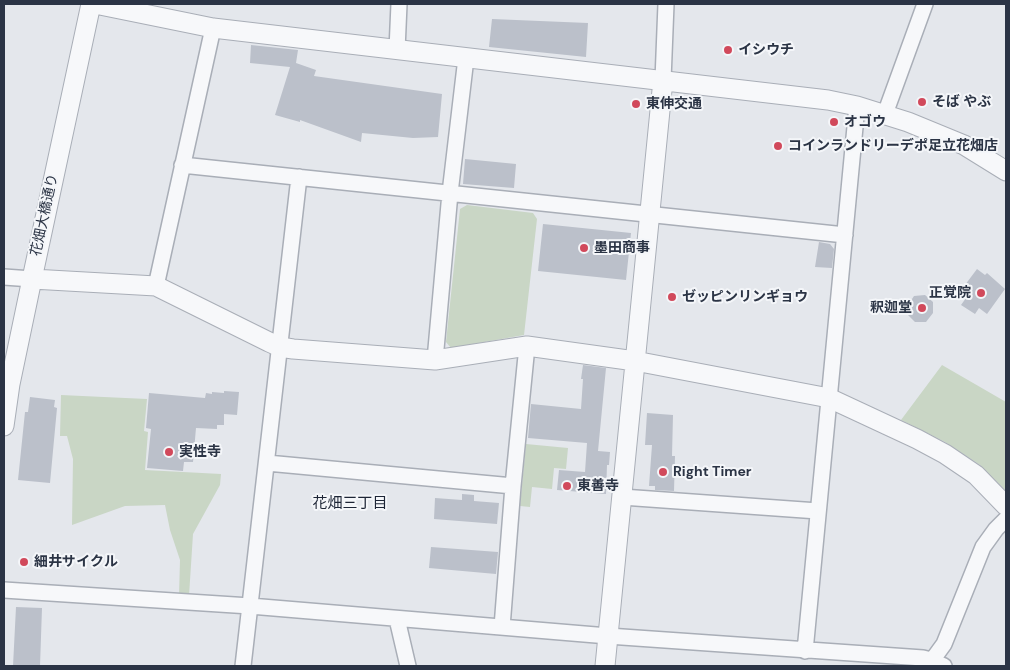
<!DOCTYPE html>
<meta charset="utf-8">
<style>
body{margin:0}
#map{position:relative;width:1010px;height:670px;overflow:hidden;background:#e4e7ec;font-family:"DM Sans",sans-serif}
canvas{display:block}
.frame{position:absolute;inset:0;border:5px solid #2b3445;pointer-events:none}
</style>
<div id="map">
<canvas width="1010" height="670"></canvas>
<div class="frame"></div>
</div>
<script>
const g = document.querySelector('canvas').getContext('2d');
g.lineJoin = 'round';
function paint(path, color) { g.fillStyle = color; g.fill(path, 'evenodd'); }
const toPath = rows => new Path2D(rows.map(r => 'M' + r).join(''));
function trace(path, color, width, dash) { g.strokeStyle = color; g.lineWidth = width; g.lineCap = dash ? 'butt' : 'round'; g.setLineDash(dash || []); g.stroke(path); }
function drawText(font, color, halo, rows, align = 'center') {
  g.font = font + ' "DM Sans","Noto Sans JP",sans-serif'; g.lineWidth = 4; g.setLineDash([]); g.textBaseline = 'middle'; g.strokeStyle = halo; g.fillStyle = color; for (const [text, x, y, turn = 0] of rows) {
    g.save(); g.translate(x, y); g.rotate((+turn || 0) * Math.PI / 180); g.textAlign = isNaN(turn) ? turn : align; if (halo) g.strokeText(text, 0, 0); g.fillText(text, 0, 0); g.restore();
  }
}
const green = toPath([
 [467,205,533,213,537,219,524,335,451,348,446,342,460,209],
 [942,365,1006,402,1006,491,980,465,945,442,901,420],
 [61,395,147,399,144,431,148,432,145,470,221,474,220,485,193,534,189,596,179,596,180,560,170,530,165,505,125,506,72,525,73,459,67,436,60,436],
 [526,444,568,448,566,469,554,468,552,489,532,487,530,507,520,506]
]);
const building = toPath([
 [492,19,588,23,586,57,489,47],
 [251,45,298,50,296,63,316,70,314,76,442,94,438,137,413,138,362,133,361,142,300,120,300,122,275,115,290,67,250,63],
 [465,159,516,164,514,188,463,184],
 [543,224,631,233,626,280,538,271],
 [819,242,830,244,834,249,832,268,815,267],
 [977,269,985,275,987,273,1005,289,987,314,979,308,975,314,961,305,966,298,959,293],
 [925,295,933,302,933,313,926,322,915,322,908,315,908,305,914,296],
 [583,365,606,368,598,451,610,452,609,465,607,465,606,494,557,490,559,470,585,472,587,443,528,438,531,404,581,409,583,379,581,379],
 [224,391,239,392,237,415,224,414,224,425,217,425,217,429,196,428,193,462,184,462,183,471,147,468,151,429,146,428,149,393,205,398,206,393,212,394,212,392,224,393],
 [30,397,55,400,54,407,57,408,50,483,18,480,25,412,28,412],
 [647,413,673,415,672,456,675,456,674,491,655,490,655,486,649,486,652,445,645,445],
 [462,494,474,495,474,501,499,503,497,524,434,519,435,498,462,500],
 [431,547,498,552,496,574,429,568],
 [16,607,42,608,40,666,13,666]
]);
const minor = toPath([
 [397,50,399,4],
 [663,80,666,4],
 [885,114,925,4],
 [182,165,845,235],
 [4,277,32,279],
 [156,286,213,28],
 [435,360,450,193,466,58],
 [267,463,513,486],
 [622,497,818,511],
 [4,590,250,606,608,636,923,658,931,660,944,666],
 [397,619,408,666],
 [502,627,513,486,527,346],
 [805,651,857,106],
 [243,666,299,177],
 [928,666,944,644,983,547,996,529,1006,519]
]);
const tertiary = toPath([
 [95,4,213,28,828,100,857,106,908,122,964,145,1006,171],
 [32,279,156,286,269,342,280,347,293,349,435,360,527,346,635,361,829,398,917,439,945,454,976,475,1006,506],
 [4,426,10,384,32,279,91,4],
 [605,666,663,80]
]);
const markers = [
 [728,50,5,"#d1495b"],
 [922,102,5,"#d1495b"],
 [636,104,5,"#d1495b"],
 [834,122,5,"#d1495b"],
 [778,146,5,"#d1495b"],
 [584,248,5,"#d1495b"],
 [981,293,5,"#d1495b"],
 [672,297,5,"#d1495b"],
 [922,308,5,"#d1495b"],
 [169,452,5,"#d1495b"],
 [663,472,5,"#d1495b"],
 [567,486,5,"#d1495b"],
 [24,562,5,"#d1495b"]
];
const poiNames = [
 ["イシウチ",738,50],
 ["そば やぶ",932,102],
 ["東伸交通",646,104],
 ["オゴウ",844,122],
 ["コインランドリーデポ足立花畑店",788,146],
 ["墨田商事",594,248],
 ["正覚院",971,293,"right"],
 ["ゼッピンリンギョウ",682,297],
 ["釈迦堂",912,308,"right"],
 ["実性寺",179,452],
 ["Right Timer",673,472],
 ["東善寺",577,486],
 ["細井サイクル",34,562]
];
const streetNames = [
 ["花畑大橋通り",45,215,-78]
];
const neighbourhoodNames = [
 ["花畑三丁目",350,504]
];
paint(green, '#c9d6c5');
paint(building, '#bbc0ca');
trace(minor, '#a9aeb7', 18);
trace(tertiary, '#a9aeb7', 21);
trace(minor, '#f7f8fa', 15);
trace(tertiary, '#f7f8fa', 19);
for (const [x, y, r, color] of markers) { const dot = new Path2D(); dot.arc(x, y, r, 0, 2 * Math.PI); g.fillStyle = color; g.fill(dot); trace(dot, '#f4f6f9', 2); }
drawText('bold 14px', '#2b3445', '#f4f6f9', poiNames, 'left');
drawText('14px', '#2b3445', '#f4f6f9', streetNames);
drawText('15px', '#1d2536', '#f4f6f9', neighbourhoodNames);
</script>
